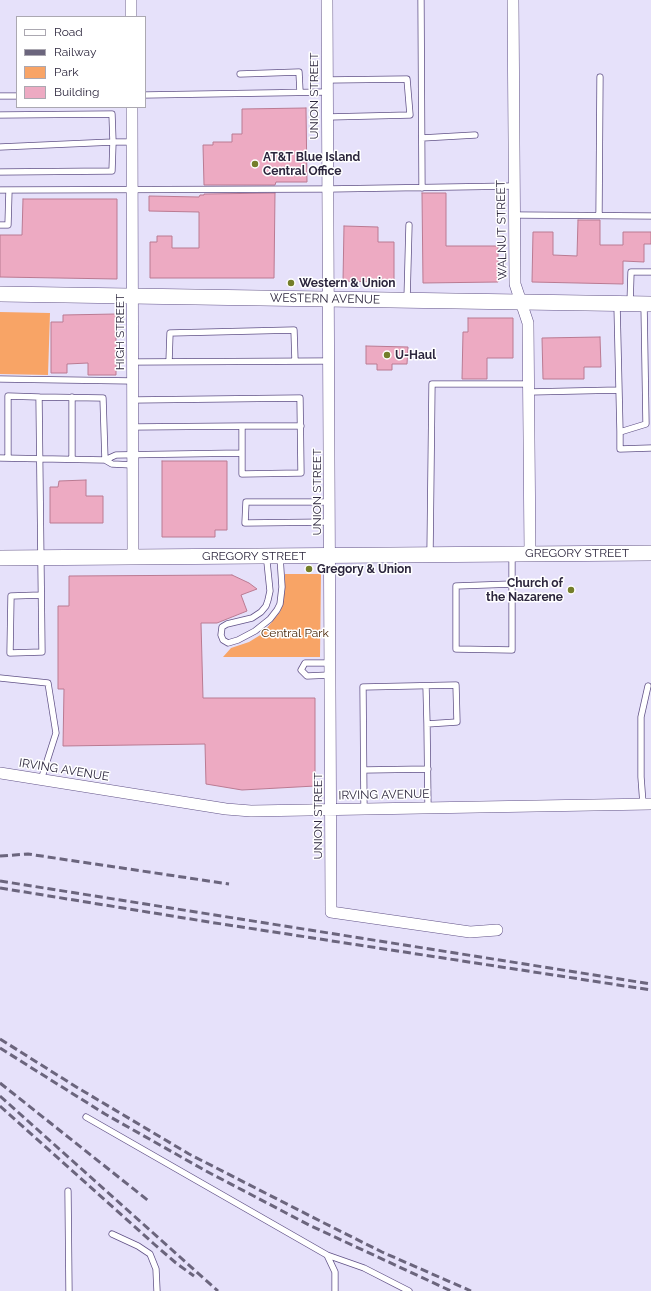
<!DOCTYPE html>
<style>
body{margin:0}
#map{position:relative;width:651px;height:1291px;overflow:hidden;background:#e6e1fa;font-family:Raleway,sans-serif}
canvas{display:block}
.legend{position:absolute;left:16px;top:16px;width:130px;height:92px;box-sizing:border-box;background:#fff;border:1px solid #aba8b1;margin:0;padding:5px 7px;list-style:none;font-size:12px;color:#2c263d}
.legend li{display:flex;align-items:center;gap:8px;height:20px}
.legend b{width:20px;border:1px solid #aba8b1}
</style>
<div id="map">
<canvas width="651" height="1291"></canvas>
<ul class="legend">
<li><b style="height:5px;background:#fff"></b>Road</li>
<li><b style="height:5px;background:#6b657d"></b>Railway</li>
<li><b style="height:11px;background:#f8a466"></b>Park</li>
<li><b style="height:11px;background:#edaac2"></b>Building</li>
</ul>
</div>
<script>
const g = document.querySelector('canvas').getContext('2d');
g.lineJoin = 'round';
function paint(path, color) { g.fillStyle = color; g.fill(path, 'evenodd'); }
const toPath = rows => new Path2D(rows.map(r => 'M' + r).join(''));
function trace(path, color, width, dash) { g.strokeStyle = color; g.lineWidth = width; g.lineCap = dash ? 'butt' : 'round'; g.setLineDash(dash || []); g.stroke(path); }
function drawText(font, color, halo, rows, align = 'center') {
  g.font = font + ' Raleway,sans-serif'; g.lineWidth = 3; g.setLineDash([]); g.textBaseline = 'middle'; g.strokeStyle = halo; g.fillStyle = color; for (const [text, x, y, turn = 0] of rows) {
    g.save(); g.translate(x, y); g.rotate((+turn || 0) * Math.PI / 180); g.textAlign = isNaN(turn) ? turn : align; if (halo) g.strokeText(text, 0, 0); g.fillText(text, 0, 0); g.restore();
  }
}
const green = toPath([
 [0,312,50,313,48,375,0,374],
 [285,574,321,574,320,657,223,657,231,648,249,642,262,634,280,612,285,590]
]);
const building = toPath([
 [306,108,307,182,276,182,275,185,204,185,203,145,213,145,213,142,232,142,232,134,242,134,242,109,306,108],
 [275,193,274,278,150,278,150,242,157,242,157,236,172,236,172,248,199,248,199,212,149,211,149,196,199,197,200,195,204,195,204,194,275,193],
 [422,193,446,193,446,246,498,246,498,282,423,283,422,193],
 [23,199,117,199,117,279,0,277,0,235,22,235,23,199],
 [578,220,600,220,600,245,623,245,623,232,651,232,651,244,644,244,644,262,623,261,623,284,532,282,533,232,553,232,553,255,577,256,578,220],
 [344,226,378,227,378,242,394,242,394,280,378,280,378,282,343,281,344,226],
 [116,314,116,375,88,375,88,363,67,364,67,373,51,373,51,322,63,322,63,315,116,314],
 [468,318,513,318,513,358,487,358,487,379,462,379,463,332,468,332,468,318],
 [600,337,601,367,584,367,584,379,543,379,542,338,600,337],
 [366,346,408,347,407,364,392,364,392,370,377,370,377,364,366,364,366,346],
 [162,461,227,461,227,530,215,530,215,537,162,537,162,461],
 [86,480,86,496,103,496,103,523,50,523,50,487,58,487,59,481,86,480],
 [232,575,249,583,257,589,241,595,247,611,217,623,201,623,203,698,315,698,315,786,242,790,206,784,205,744,63,746,64,689,58,689,58,606,69,606,69,576,232,575]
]);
const service = toPath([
 [421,0,422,188],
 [240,74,299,72,300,92],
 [327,80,407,79,410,115,328,117],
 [145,95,327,92],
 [0,96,17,96],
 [0,115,112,114,113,142,132,142],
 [422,138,475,135],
 [0,147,113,142,112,171,0,172],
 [0,190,328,189,514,186],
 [515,215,651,216],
 [599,215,600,77],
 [0,225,8,225,9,190],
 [407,300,409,225],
 [630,304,631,272,651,272],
 [617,305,620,432,646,424,644,304],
 [133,362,329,361],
 [169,362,170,333,294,330,295,361],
 [0,379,133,381],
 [529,392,619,390],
 [72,397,72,459],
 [133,400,300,398,301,473,242,474,242,426,133,427],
 [242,426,301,426],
 [620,432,620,449,651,448],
 [0,458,105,460,116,455,242,453],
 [8,458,8,396,39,397],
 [105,460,112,464,133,465],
 [329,502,246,502,245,523,330,522],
 [430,553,432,384,529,384],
 [512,554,512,650,456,649,456,586,512,584],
 [264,557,267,562,270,591,268,600,266,606,261,612,252,618,227,624,222,627,221,635,223,640,228,643,238,640,255,631,270,619,277,610,280,604,282,587,280,557],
 [41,595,11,596,10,653,42,652,39,397,103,398,105,460],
 [330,675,307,676,301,670,305,663,330,663],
 [0,678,48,683,56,733,41,780],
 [426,686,427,724],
 [364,770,428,769],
 [643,804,641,777,641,717,648,686],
 [364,808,363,687,456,685,457,722,427,724,428,807],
 [86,1117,327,1255,335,1272,335,1291],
 [68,1191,69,1291],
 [112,1234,138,1246,150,1254,156,1269,157,1291],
 [327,1255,364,1268,409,1291]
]);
const minor = toPath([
 [131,0,131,17],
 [327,0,331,912,470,932,497,930],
 [513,0,515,284,528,323,530,554],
 [132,107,133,557],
 [0,773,226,809,251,811,651,804]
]);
const secondary = toPath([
 [0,294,651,304],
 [0,558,651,553]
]);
const rail = toPath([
 [0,856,28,854,229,884],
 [0,881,651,984],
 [0,888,209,922,651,990],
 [0,1039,78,1088,189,1154,324,1223,382,1252,471,1291],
 [0,1048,105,1114,206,1171,309,1225,451,1291],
 [0,1083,150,1202],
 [0,1096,218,1291],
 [0,1106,154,1244,176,1263,194,1276]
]);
const markers = [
 [255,164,4,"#747e2a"],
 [291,283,4,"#747e2a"],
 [387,355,4,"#747e2a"],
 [309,569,4,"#747e2a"],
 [571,590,4,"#747e2a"]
];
const streetNames = [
 ["UNION STREET",314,96,-90],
 ["WALNUT STREET",502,230,-91],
 ["WESTERN AVENUE",325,299,1],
 ["HIGH STREET",120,332,-90],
 ["UNION STREET",317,492,-90],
 ["GREGORY STREET",577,553],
 ["GREGORY STREET",254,556],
 ["IRVING AVENUE",64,770,9],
 ["IRVING AVENUE",384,795,-1],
 ["UNION STREET",318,816,-90]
];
const poiNames = [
 ["AT&T Blue Island",263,157],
 ["Central Office",263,171],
 ["Western & Union",299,283],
 ["U-Haul",395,355],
 ["Gregory & Union",317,569],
 ["Church of",563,583,"right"],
 ["the Nazarene",563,597,"right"]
];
const parkNames = [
 ["Central Park",295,633]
];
paint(green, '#f8a466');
paint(building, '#edaac2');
trace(building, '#ba7a92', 1);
trace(service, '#615287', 7);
trace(minor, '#615287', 12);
trace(secondary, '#615287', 16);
trace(service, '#fff', 5.5);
trace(minor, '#fff', 11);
trace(secondary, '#fff', 15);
trace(rail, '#6b657d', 3, [8, 4]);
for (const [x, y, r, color] of markers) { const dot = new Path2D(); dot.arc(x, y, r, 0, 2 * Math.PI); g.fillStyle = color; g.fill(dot); trace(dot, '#fff', 1.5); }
drawText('12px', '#2c263d', '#fff', streetNames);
drawText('bold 12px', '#2c263d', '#fff', poiNames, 'left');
drawText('12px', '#472406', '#fff', parkNames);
</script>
